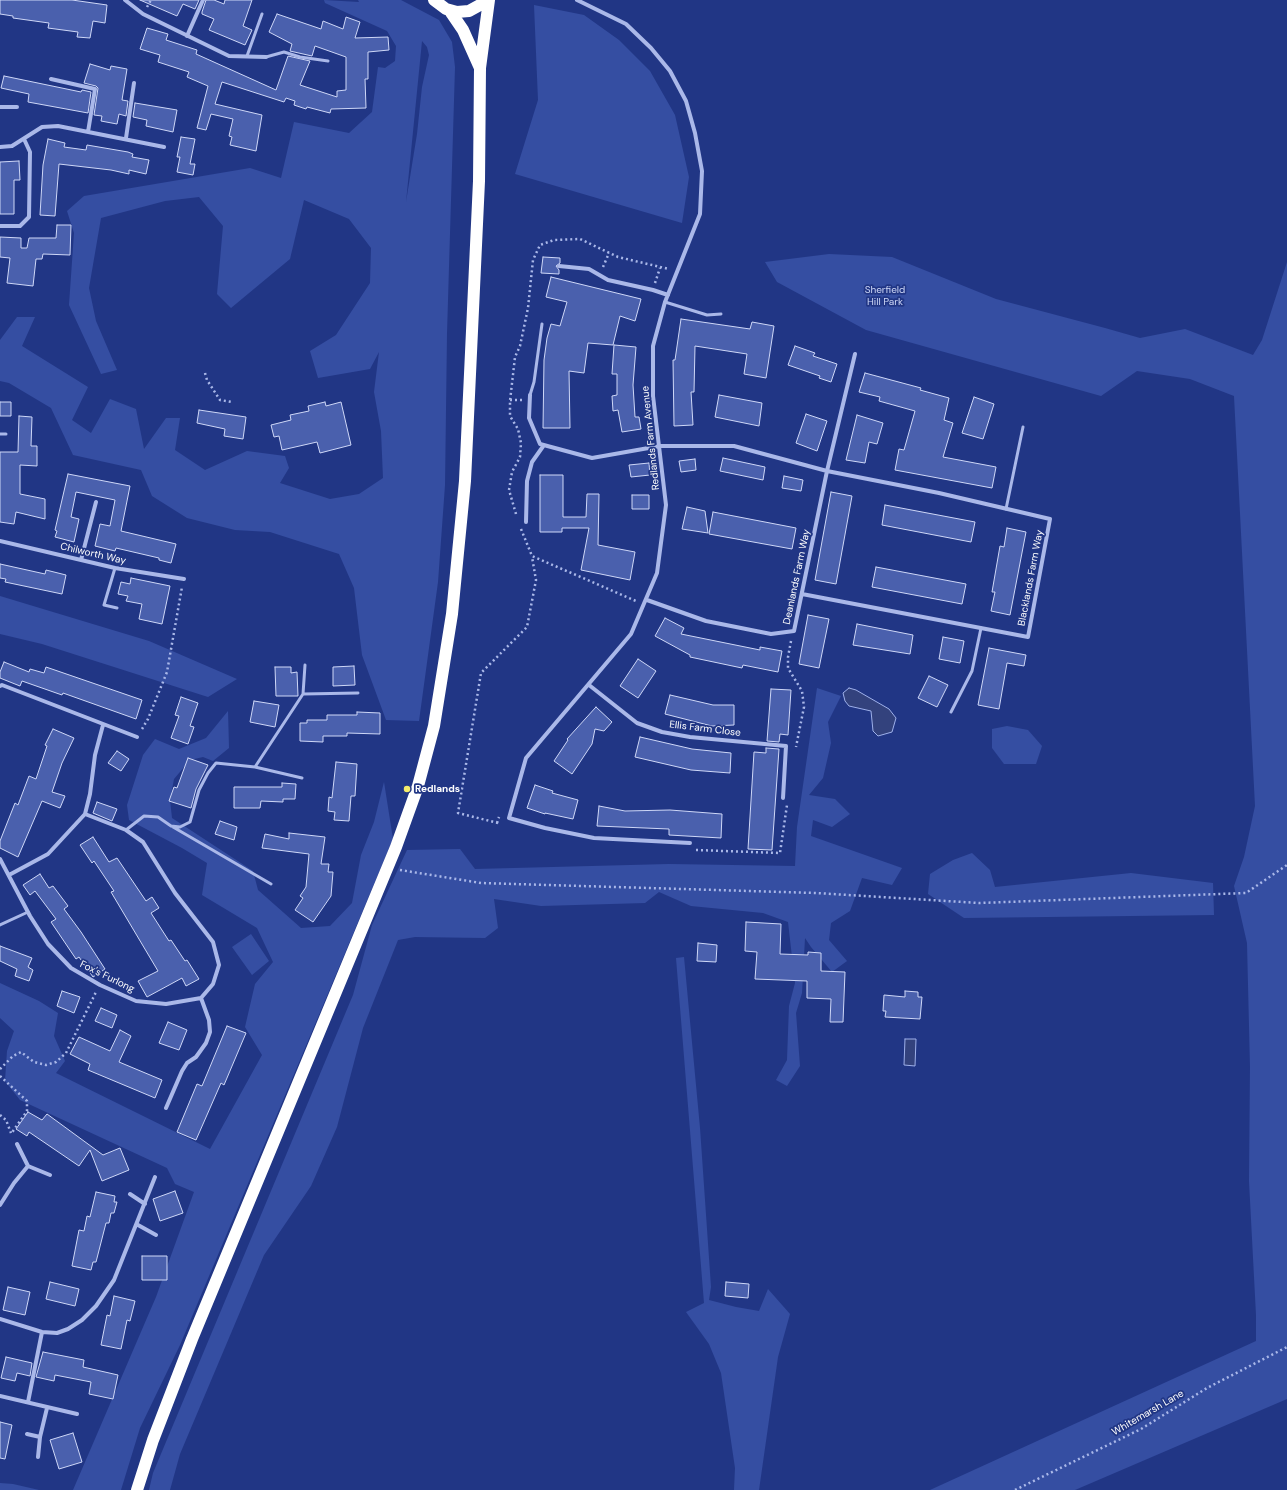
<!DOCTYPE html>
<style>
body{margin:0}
canvas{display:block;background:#213685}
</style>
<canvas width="1287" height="1490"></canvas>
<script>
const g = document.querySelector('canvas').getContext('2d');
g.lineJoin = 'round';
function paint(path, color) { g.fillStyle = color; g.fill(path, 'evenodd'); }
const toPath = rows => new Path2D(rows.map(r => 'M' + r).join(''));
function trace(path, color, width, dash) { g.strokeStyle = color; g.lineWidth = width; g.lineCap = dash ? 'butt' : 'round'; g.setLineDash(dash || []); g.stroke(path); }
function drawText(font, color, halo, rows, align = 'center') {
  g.font = font + ' "DM Sans",sans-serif'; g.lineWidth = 3.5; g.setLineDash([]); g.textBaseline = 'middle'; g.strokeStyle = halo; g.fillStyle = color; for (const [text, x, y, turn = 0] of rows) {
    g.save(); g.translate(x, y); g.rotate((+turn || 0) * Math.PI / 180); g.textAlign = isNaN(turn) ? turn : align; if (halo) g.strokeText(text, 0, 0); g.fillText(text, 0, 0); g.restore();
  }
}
const green = toPath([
 [324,0,359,2,358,0,401,0,439,20,452,42,455,67,447,333,445,485,438,582,419,721,386,720,362,655,354,588,339,554,270,532,235,530,187,518,152,496,141,470,73,455,51,408,9,383,0,381,0,340,17,317,35,317,22,346,88,387,72,420,91,433,110,399,136,409,144,449,166,418,180,418,175,450,205,470,247,451,285,456,289,468,280,483,330,499,359,494,383,478,381,431,374,392,379,352,370,369,318,378,310,351,336,335,370,283,371,248,349,219,304,200,290,259,231,308,217,294,223,226,199,197,165,201,101,218,89,288,96,321,117,370,101,374,69,305,74,233,67,211,84,196,250,168,281,178,294,122,349,133,372,112,378,67,385,68,395,61,396,46,387,31,325,3],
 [422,41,427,47,429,55,422,87,417,134,406,202],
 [534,5,584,15,619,40,650,71,675,115,689,177,682,223,515,174,538,100],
 [829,254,892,257,996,299,1105,328,1140,338,1185,329,1253,355,1262,340,1287,262,1287,1399,1075,1490,930,1490,1256,1341,1256,1315,1249,1181,1250,1067,1247,943,1234,886,1244,857,1255,806,1234,396,1190,379,1137,371,1101,396,866,330,777,282,765,262],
 [0,596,149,641,237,679,208,697,42,644,0,634],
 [817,688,841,696,828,722,831,743,823,778,809,795,835,799,850,814,832,827,813,820,811,836,902,868,892,885,862,878,850,911,831,923,829,940,847,961,832,972,811,947,805,938,802,993,796,1013,800,1066,787,1086,776,1080,787,1060,789,1006,795,983,788,922,763,913,691,906,659,892,645,903,541,906,494,899,498,928,485,938,415,937,398,940,363,1028,337,1127,311,1186,264,1255,180,1454,170,1490,149,1490,153,1473,353,995,372,925,407,850,460,849,475,869,669,864,795,866,797,827],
 [228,711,229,748,213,761,203,757,190,760,174,779,170,800,172,818,253,871,258,890,301,928,330,926,352,903,361,855,374,822,384,782,393,839,180,1345,140,1428,121,1490,73,1490,156,1297,194,1192,175,1184,167,1168,20,1100,5,1081,7,1051,14,1031,0,1018,0,983,39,1001,58,1013,54,1036,65,1061,56,1073,210,1149,262,1055,245,1027,255,984,273,962,257,928,202,895,207,863,182,848,129,820,127,805,143,755,155,739,179,749,206,738],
 [1007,726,1028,730,1042,746,1036,764,1004,764,992,748,992,729],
 [972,853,990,870,995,887,1131,873,1213,883,1214,915,964,918,928,894,930,874,953,860],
 [251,934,269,961,252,975,232,947],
 [684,957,700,1128,711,1287,709,1300,736,1307,759,1311,768,1289,790,1314,778,1357,759,1490,734,1490,735,1468,721,1373,709,1344,686,1312,704,1303,676,958],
 [0,1483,13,1484,39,1490,0,1490]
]);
const water = toPath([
 [849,688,856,690,889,709,896,718,892,732,878,736,873,731,871,711,849,706,845,701,843,693,849,688],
 [905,1039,916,1039,915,1066,904,1065,905,1039]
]);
const building = toPath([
 [0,0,72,0,107,5,105,23,93,21,90,38,77,37,78,32,48,28,49,23,13,18,13,16,0,14,0,0],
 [140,0,199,0,195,9,183,4,177,16,140,0],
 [206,0,214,0,224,4,225,0,252,0,243,26,252,30,245,45,209,30,214,19,202,14,202,12,206,0],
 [277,14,321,29,323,21,343,29,346,17,360,22,355,38,388,37,389,50,368,52,368,79,365,79,366,108,331,109,330,113,307,107,306,109,294,105,295,101,286,98,284,102,222,82,215,104,262,115,256,151,230,145,232,137,229,136,233,119,211,114,206,130,197,128,208,86,187,77,189,72,158,62,160,55,140,49,147,28,168,34,166,40,197,50,196,54,276,90,288,56,310,61,300,85,337,97,337,91,346,90,346,57,315,46,312,56,290,51,292,44,269,32,277,14],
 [90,64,110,70,111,66,127,69,122,100,128,101,126,116,119,114,117,124,101,121,102,116,94,115,98,88,96,86,84,83,90,64],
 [4,76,81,92,82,90,91,92,88,113,28,102,29,94,1,88,4,76],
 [135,103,177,110,173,132,146,126,147,120,133,117,135,103],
 [181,137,195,139,190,164,195,164,193,175,177,172,180,157,177,157,181,137],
 [48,139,65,143,64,147,86,150,87,145,128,152,133,154,132,157,149,160,146,174,129,170,129,174,111,170,59,164,55,216,40,215,43,165,48,139],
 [19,161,20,180,14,180,14,214,0,214,0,162,19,161],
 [57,225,71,225,70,255,43,254,42,259,36,259,33,286,7,283,10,258,0,257,0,237,21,238,21,248,27,248,29,238,56,238,57,225],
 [543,257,560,258,560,263,556,266,559,270,559,274,541,273,543,257],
 [551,277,641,299,635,321,620,316,613,345,588,343,584,373,569,371,570,428,543,428,544,360,547,338,551,324,560,326,567,302,546,297,551,277],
 [681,319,750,329,752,322,774,326,766,378,744,374,747,354,695,346,694,392,691,392,693,425,674,426,673,360,675,360,681,319],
 [614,345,636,347,633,385,635,417,639,417,641,429,622,432,618,410,613,411,612,396,617,395,617,374,612,374,614,345],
 [795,346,815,353,813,356,837,364,831,382,819,378,820,376,788,365,795,346],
 [865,373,921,388,920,390,949,398,944,420,953,423,943,457,996,467,992,488,895,470,899,449,904,450,915,411,879,401,880,397,859,392,865,373],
 [719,395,762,403,759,426,715,417,719,395],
 [974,397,994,404,983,439,962,433,974,397],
 [0,402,11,402,11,416,0,416,0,402],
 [325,402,326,406,341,402,351,445,320,453,317,442,282,450,279,436,274,437,271,425,291,420,290,415,309,411,308,406,325,402],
 [199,410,246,417,243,439,224,436,225,429,197,423,199,410],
 [806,414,827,421,817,451,796,443,806,414],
 [857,415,883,423,877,444,869,442,865,463,846,460,857,415],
 [19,416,32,417,31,446,37,446,37,466,20,465,20,494,45,499,45,519,16,512,14,524,0,522,0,452,18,452,19,416],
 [723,458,765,467,763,480,720,471,723,458],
 [695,459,696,470,681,472,679,461,695,459],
 [649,463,650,475,631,477,629,465,649,463],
 [68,474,130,486,121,531,176,544,171,563,159,560,159,558,116,548,115,551,95,546,100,524,110,526,115,500,76,492,71,517,79,519,74,542,55,537,57,531,55,530,68,474],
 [540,475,563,475,563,517,586,517,587,494,599,494,598,545,635,552,630,580,581,570,589,528,562,528,562,532,540,532,540,475],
 [784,476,803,480,801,491,782,488,784,476],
 [831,492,852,496,836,584,815,580,831,492],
 [632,495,649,495,649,509,632,509,632,495],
 [885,505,975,522,971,542,882,525,885,505],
 [687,507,705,511,708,533,682,529,687,507],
 [713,512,796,528,792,549,709,534,713,512],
 [1007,528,1026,532,1010,615,991,611,995,592,992,592,1000,546,1004,547,1007,528],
 [0,564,45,574,46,570,66,575,62,594,5,582,6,579,0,578,0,564],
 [876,567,966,584,962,604,872,587,876,567],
 [131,578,170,586,162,624,139,619,142,604,126,601,128,596,118,594,121,582,130,584,131,578],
 [808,615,829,619,819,668,799,664,808,615],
 [665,618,684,628,681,634,760,650,760,647,782,651,778,672,743,665,742,668,690,657,690,655,655,636,665,618],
 [857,624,913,635,910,654,853,645,857,624],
 [943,637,964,641,960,663,939,659,943,637],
 [989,648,1026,655,1024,666,1007,663,999,709,978,705,989,648],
 [638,659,656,671,638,698,620,686,638,659],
 [4,662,29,672,30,669,44,673,46,667,142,700,136,719,63,693,62,695,22,681,20,686,0,678,0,672,4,662],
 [354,666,355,685,333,686,333,667,354,666],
 [275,667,291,667,291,673,297,672,298,696,276,696,275,667],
 [929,676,948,685,937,707,918,698,929,676],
 [771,689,791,690,788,735,780,734,779,742,767,741,771,689],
 [670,695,713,705,734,705,734,725,712,726,665,714,670,695],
 [181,697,198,703,190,726,194,727,188,744,171,738,179,716,175,715,181,697],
 [254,701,279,705,275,727,250,722,254,701],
 [596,707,612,722,604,731,595,729,592,744,572,774,554,761,568,740,567,739,596,707],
 [357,712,380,713,380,734,347,733,347,736,323,736,323,742,300,741,300,723,307,723,307,720,327,720,327,715,357,715,357,712],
 [53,729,74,738,62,763,52,792,65,796,60,808,42,801,18,857,0,848,0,841,15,803,18,805,29,776,36,779,47,746,45,745,53,729],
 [640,737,692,749,731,753,730,773,691,770,635,757,640,737],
 [766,748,779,749,772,850,748,849,754,752,766,753,766,748],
 [117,751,129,759,121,771,108,763,117,751],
 [188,758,208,765,196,789,191,808,169,801,174,787,177,788,188,758],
 [336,762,357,764,355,796,351,796,349,821,334,820,335,812,328,811,329,797,332,798,336,762],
 [282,783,296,784,295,799,283,799,283,802,261,801,260,808,234,808,234,787,282,787,282,783],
 [535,785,553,791,552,793,578,800,573,819,545,813,545,814,527,808,535,785],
 [97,802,117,809,112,821,93,813,97,802],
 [599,806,625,811,670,810,722,814,721,838,669,835,669,829,597,826,599,806],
 [220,821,237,827,234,840,215,834,220,821],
 [289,833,325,837,321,864,329,864,328,872,333,872,331,896,313,922,295,910,303,898,300,896,306,887,309,854,262,848,265,834,289,839,289,833],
 [93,837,109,862,117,858,146,901,152,897,159,908,151,913,169,941,171,940,185,961,187,960,199,979,186,986,182,978,147,997,138,981,158,971,111,892,114,891,94,861,92,863,80,845,93,837],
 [40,874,49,888,53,886,68,906,64,909,81,932,105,969,93,977,79,957,76,959,51,922,56,919,35,891,30,895,23,885,40,874],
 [746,922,781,924,780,954,808,955,808,952,821,953,821,971,845,972,843,1022,830,1022,831,999,807,998,807,981,755,979,757,952,745,951,746,922],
 [698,943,717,945,716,962,697,961,698,943],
 [0,946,32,958,28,967,33,970,29,981,15,976,17,969,0,961,0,946],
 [62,991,80,997,74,1013,57,1006,62,991],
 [905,991,918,992,918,997,922,997,920,1019,885,1017,886,1011,883,1011,884,995,905,997,905,991],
 [101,1008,117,1015,112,1028,95,1021,101,1008],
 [168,1022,187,1030,179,1050,159,1043,168,1022],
 [227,1026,246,1033,224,1085,221,1083,196,1140,177,1132,197,1084,202,1086,227,1026],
 [120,1030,131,1036,119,1062,162,1080,155,1098,88,1070,90,1064,70,1054,79,1037,110,1051,120,1030],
 [28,1112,42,1120,47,1114,103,1155,120,1148,129,1170,102,1181,90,1150,79,1166,29,1132,27,1136,16,1129,28,1112],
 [175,1191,183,1213,160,1221,153,1199,175,1191],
 [96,1192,115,1196,114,1202,117,1202,114,1213,111,1213,109,1223,106,1223,96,1262,93,1262,91,1270,72,1266,79,1230,84,1231,87,1216,90,1217,96,1192],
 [142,1256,167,1256,167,1280,142,1280,142,1256],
 [50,1282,79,1289,75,1306,46,1299,50,1282],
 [726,1282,749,1284,748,1298,725,1296,726,1282],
 [8,1287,30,1292,25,1315,3,1310,8,1287],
 [114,1296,135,1301,130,1321,127,1320,121,1349,101,1345,107,1315,110,1316,114,1296],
 [43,1352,84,1360,83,1367,118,1375,113,1399,89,1394,91,1382,55,1375,54,1381,36,1377,43,1352],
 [6,1357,32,1363,30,1376,17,1373,15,1381,1,1378,6,1357],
 [0,1422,12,1425,5,1459,0,1458,0,1422],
 [73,1433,82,1462,59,1469,50,1440,73,1433]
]);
const path = toPath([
 [147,7,151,0],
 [603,267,609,253],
 [655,283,660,268],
 [205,373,207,380,220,400,232,402],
 [510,400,522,400],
 [516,514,509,490,512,472,520,457,521,443,518,429,510,416,510,401,515,357,520,346,528,308,533,260,540,245,554,240,580,239,618,257,669,269],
 [521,529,532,556,636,601],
 [791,641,788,657,788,668,802,691,804,707,796,747],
 [142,729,148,719,167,672,182,587],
 [497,823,499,817],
 [498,823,458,813,481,673,527,627,536,580,532,557],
 [696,850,780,853,787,805],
 [400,870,481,883,816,893,979,903,1246,893,1287,865],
 [0,1069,13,1056,21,1052,34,1062,46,1065,56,1062,66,1053,96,992],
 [0,1076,27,1101,27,1111,11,1134],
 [0,1115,6,1120,11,1133],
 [1015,1490,1141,1429,1207,1388,1287,1347]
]);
const lane = toPath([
 [247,56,262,14],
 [266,57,284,52,300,57,328,61],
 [665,302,707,315,721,314],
 [530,395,534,382,542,324],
 [0,434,6,434],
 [1006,509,1023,427],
 [115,568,104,605,117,608],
 [305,665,303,694,358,693],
 [951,712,972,671,981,628],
 [255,767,303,694],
 [173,827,271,884],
 [126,830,144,816,158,817,171,826,180,827,190,822,199,790,208,773,216,763,255,767,302,778],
 [0,925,28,912]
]);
const street = toPath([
 [125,0,143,14,229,56,266,57],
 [577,0,626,24,651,48,670,71,686,101,695,133,702,171,700,214,665,302,653,346,653,396,666,505,657,573,631,634,526,758,509,818,545,828,594,838,690,843],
 [187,36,203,0],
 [51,79,95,89,88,132],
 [0,107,17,107],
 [126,138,134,83],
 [0,147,12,146,42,127,58,126,164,147],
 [0,226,20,226,29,217,30,152,24,139],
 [559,266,589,269,608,280,653,290,668,295],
 [530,395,529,418,540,444,592,458,660,446,734,446,827,471,855,354],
 [526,522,527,481,532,462,544,445],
 [0,541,115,568,184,579],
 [81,560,96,502],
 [647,600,706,621,771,634,794,631,827,471,939,493,1050,519,1028,637,802,594],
 [589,685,637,723,662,732,690,737,786,746,783,798],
 [0,686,2,685,137,737],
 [0,859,30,916,48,944,71,968,100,985,136,1001,166,1004,201,998,213,984,219,965,213,942,175,893,143,842,126,830,85,814],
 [9,875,48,854,85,814,90,794,95,755,103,725],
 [166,1108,182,1071,187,1063,196,1057,206,1043,210,1032,209,1020,201,998],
 [17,1144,28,1166,50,1175],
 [130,1194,145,1204],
 [0,1205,14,1183,28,1166],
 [138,1225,156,1235],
 [0,1319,42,1332,57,1333,68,1329,82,1320,96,1306,114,1280,155,1177],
 [0,1396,77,1414],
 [28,1402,42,1332],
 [27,1434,40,1437],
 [38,1457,40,1437,47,1408]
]);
const highway = toPath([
 [434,0,446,9,457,12,469,11,489,0],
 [450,11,463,30,480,68],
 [137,1490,153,1440,192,1339,396,847,418,786,434,726,452,614,465,481,479,181,480,68,489,0]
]);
const markers = [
 [407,789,4,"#f5ec6b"]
];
const parkNames = [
 ["Sherfield",885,290],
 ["Hill Park",885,302]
];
const streetNames = [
 ["Redlands Farm Avenue",651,438,-96],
 ["Chilworth Way",93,554,13],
 ["Deanlands Farm Way",797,577,-78],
 ["Blacklands Farm Way",1031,578,-79],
 ["Ellis Farm Close",705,729,7],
 ["Fox's Furlong",107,977,26],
 ["Whitemarsh Lane",1148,1413,-30]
];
const poiNames = [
 ["Redlands",415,789]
];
paint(green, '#354ea2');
paint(water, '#33427d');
trace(water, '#9eb0ea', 1);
paint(building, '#4a60ad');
trace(building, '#ced7f7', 1);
trace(path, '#aab8e9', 2.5, [2, 3]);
trace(lane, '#aab8e9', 3);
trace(street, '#aab8e9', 4);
trace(highway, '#fff', 12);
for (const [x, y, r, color] of markers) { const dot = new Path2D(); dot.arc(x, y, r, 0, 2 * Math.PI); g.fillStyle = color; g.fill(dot); trace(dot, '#213685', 1.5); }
drawText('10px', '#ced7f7', '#213685', parkNames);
drawText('10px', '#fff', '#213685', streetNames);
drawText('bold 10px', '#fff', '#213685', poiNames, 'left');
</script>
